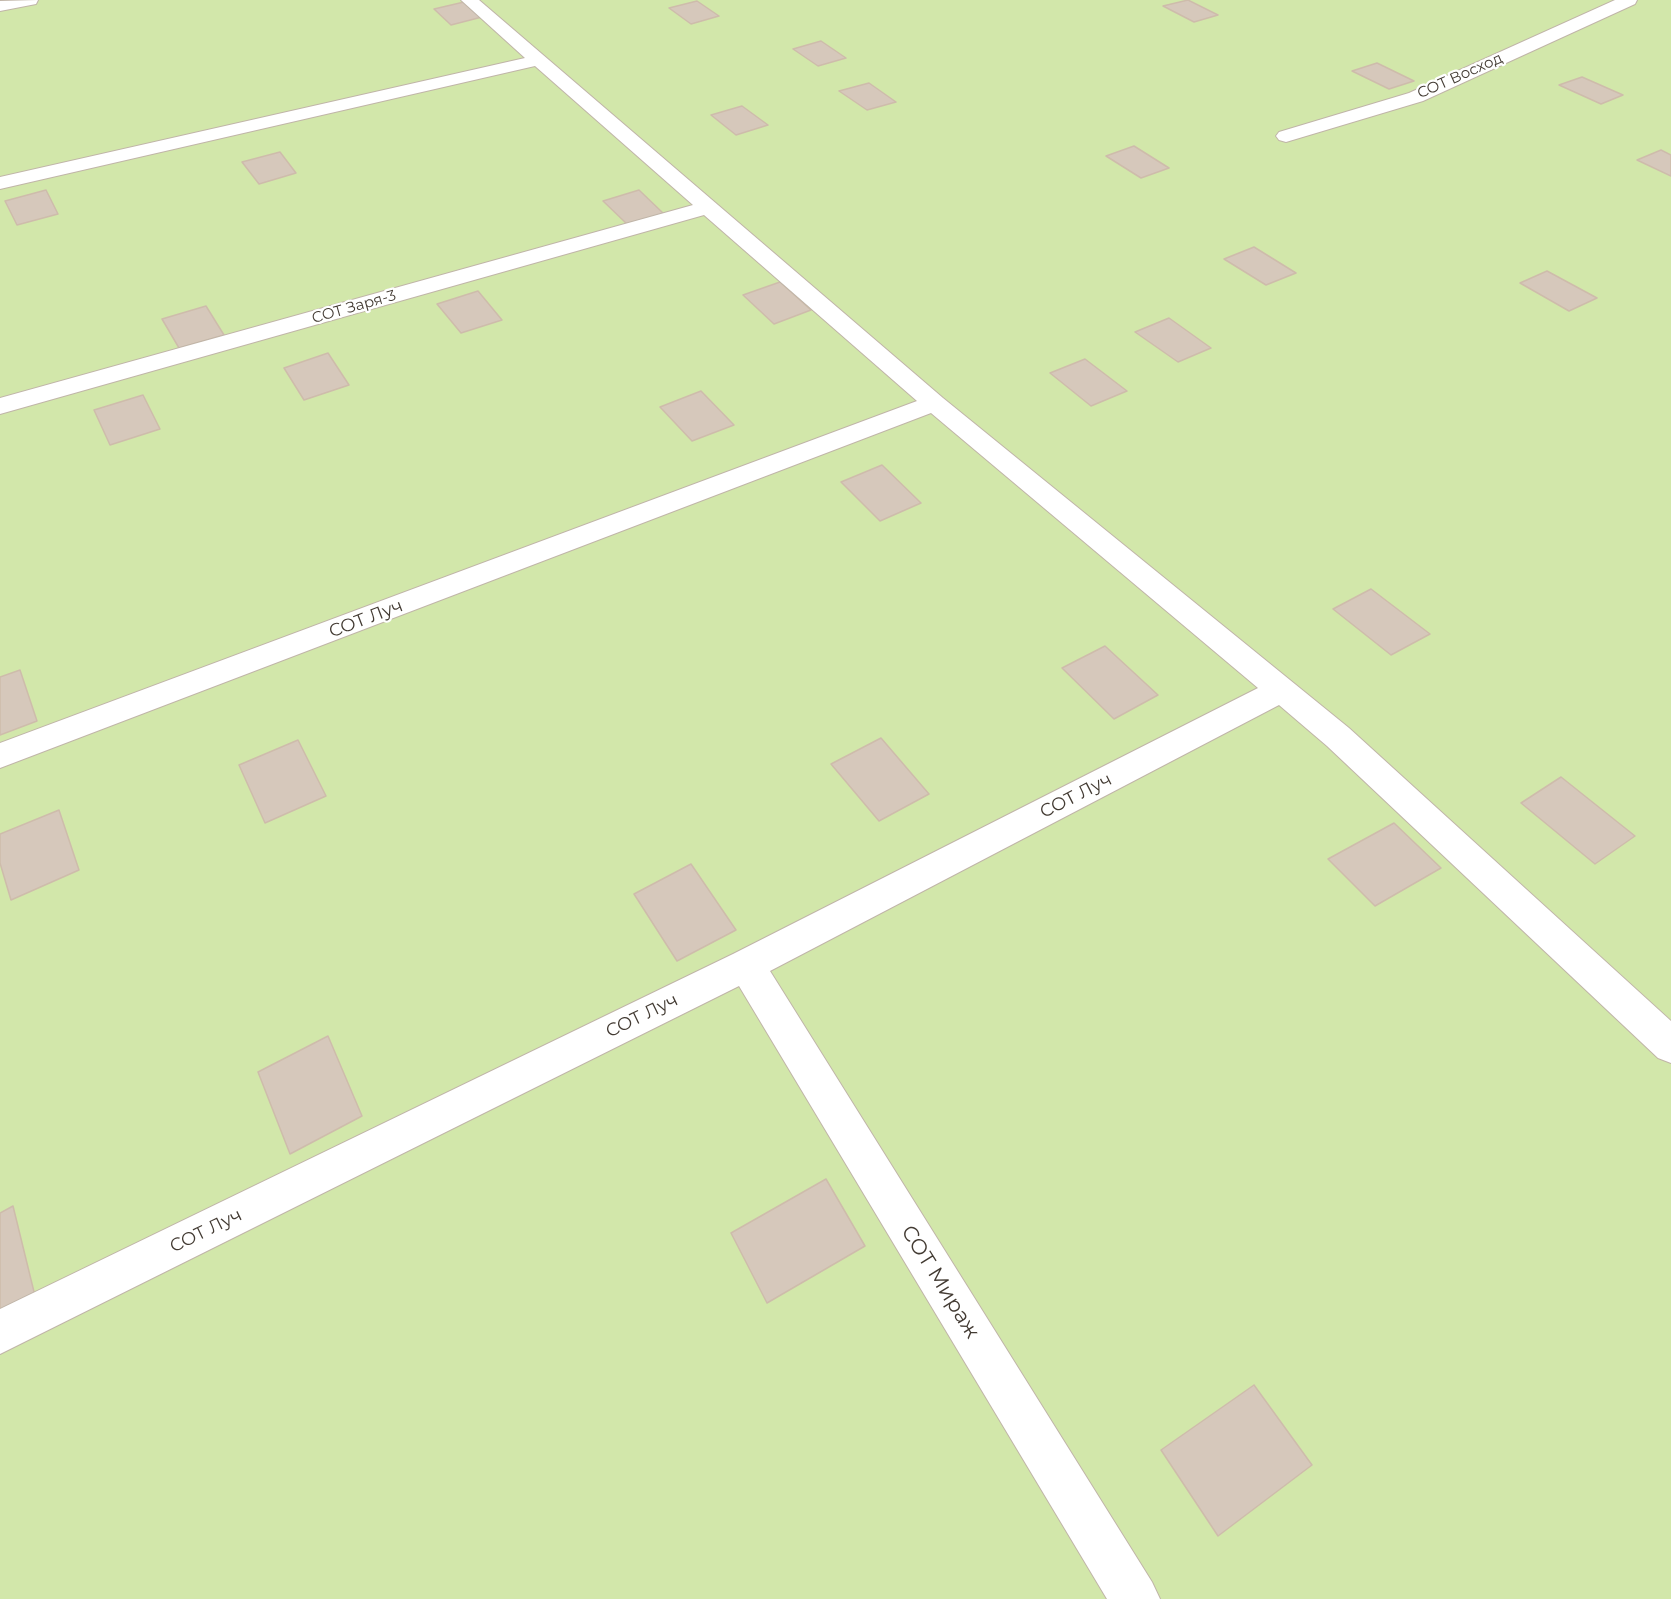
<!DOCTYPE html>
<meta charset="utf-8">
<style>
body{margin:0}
canvas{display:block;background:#f2ebe2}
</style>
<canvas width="1671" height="1599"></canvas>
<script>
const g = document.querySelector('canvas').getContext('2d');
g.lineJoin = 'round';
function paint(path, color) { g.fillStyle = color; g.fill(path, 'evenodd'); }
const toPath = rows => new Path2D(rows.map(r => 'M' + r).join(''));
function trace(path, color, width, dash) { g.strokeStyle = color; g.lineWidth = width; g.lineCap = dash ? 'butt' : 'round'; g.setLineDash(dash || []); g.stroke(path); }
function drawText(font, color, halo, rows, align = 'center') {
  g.font = font + ' Montserrat,sans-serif'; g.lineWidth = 4.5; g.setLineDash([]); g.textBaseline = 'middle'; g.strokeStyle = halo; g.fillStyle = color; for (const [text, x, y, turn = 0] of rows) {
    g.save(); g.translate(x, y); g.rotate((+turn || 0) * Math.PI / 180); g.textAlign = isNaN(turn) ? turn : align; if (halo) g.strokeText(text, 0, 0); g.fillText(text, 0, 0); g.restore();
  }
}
const green = toPath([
 [0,0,1671,0,1671,1599,0,1599]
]);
const building = toPath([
 [1188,0,1218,15,1194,22,1163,6,1188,0],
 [697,1,719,16,691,24,669,8,697,1],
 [464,2,482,17,451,25,434,9,464,2],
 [821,41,846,58,818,66,793,49,821,41],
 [1377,63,1414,81,1389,89,1352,71,1377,63],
 [1582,77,1623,95,1601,104,1559,85,1582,77],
 [869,83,896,102,867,110,839,91,869,83],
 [742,106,768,125,736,135,711,115,742,106],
 [1134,146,1169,168,1141,178,1106,156,1134,146],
 [1661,150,1671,155,1671,176,1637,160,1661,150],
 [280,152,296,173,259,184,242,162,280,152],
 [46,190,58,214,17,225,5,201,46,190],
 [639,190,664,214,628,225,603,201,639,190],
 [1254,247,1296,273,1266,285,1224,259,1254,247],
 [1547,271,1597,298,1569,311,1520,283,1547,271],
 [780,282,811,310,774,324,743,295,780,282],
 [478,291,502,320,461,333,437,304,478,291],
 [206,306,224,335,179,348,162,319,206,306],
 [1169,318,1211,348,1178,362,1135,332,1169,318],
 [328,353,349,385,304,400,284,368,328,353],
 [1085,359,1127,391,1091,406,1050,373,1085,359],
 [701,391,734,425,692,441,660,407,701,391],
 [143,395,160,429,110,445,94,410,143,395],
 [882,465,921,503,880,521,841,482,882,465],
 [1371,589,1430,634,1391,655,1333,609,1371,589],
 [1105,646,1158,695,1114,719,1062,668,1105,646],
 [20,670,37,721,0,735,0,677,20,670],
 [881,738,929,794,879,821,831,764,881,738],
 [298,740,326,796,265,823,239,765,298,740],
 [1561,777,1635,836,1595,864,1521,803,1561,777],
 [59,810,79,870,11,900,0,863,0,834,59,810],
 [1394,823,1441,868,1375,906,1328,859,1394,823],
 [691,864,736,930,677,961,634,894,691,864],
 [328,1036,362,1116,290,1154,258,1072,328,1036],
 [826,1179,865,1246,767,1303,731,1233,826,1179],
 [13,1206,36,1300,0,1320,0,1213,13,1206],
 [1254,1385,1312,1465,1218,1536,1161,1450,1254,1385]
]);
const minor = toPath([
 [38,0,36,4,0,11,0,1,38,0],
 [461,0,479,0,943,398,1349,728,1671,1021,1671,1063,1658,1058,1327,746,1279,705,770,971,1152,1582,1160,1599,1107,1599,739,986,0,1354,0,1309,733,954,1258,688,931,413,0,768,0,743,917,401,704,215,0,414,0,398,693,205,535,66,0,189,0,177,525,58,461,0],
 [1615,0,1637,0,1635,4,1423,101,1286,142,1279,140,1276,136,1279,132,1409,93,1615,0]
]);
const farStreetnames = [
 ["СОТ Восход",1460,76,-24],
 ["СОТ Заря-3",354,307,-16]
];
const streetNames = [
 ["СОТ Луч",366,619,-21],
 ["СОТ Луч",1076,796,-27],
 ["СОТ Луч",642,1016,-26],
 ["СОТ Луч",206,1231,-26]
];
const nearStreetnames = [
 ["СОТ Мираж",940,1282,58]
];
paint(green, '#d2e7aa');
paint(building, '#d6c8bb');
trace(building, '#cebcab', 1.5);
trace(minor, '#c0b5a8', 2);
paint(minor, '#fff');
drawText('15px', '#433b33', '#fff', farStreetnames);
drawText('18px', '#433b33', '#fff', streetNames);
drawText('21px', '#433b33', '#fff', nearStreetnames);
</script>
